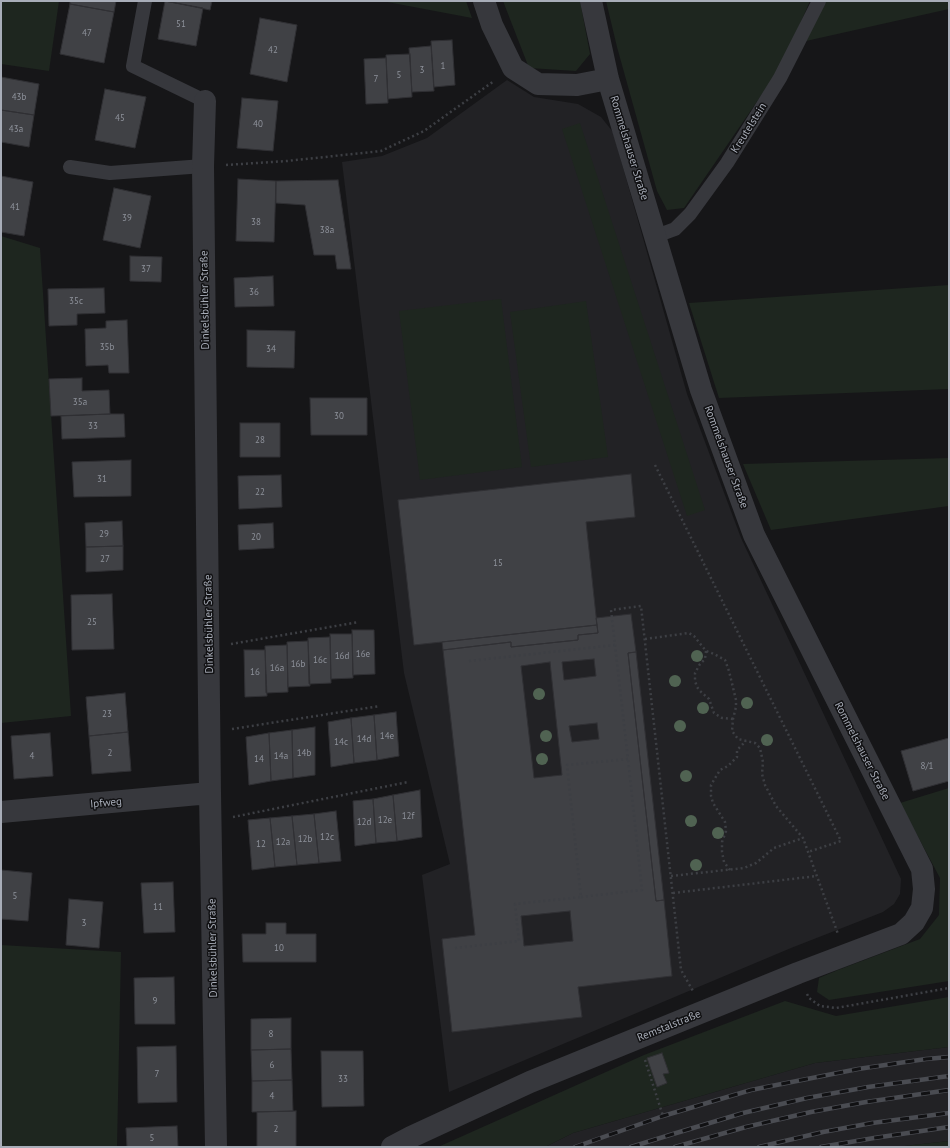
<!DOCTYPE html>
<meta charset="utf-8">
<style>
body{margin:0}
#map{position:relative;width:950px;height:1148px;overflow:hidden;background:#161618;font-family:"PT Sans",sans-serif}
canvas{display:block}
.frame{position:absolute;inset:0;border:2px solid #a8adb8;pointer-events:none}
</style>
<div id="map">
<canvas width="950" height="1148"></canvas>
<div class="frame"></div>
</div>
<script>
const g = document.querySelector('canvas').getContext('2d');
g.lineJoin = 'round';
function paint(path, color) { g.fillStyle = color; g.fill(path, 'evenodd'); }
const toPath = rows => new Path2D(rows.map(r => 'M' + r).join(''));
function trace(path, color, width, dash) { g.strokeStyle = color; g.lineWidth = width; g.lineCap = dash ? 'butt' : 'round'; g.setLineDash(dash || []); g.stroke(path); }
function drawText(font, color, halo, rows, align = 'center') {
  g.font = font + ' "PT Sans",sans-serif'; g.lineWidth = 3; g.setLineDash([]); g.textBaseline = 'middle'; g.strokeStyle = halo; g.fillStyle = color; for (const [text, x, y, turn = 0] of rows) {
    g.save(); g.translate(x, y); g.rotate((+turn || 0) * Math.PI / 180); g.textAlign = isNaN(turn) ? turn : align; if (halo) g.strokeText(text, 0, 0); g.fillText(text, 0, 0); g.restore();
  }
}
const built = toPath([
 [507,80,534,97,578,104,601,117,613,132,687,394,741,538,901,879,900,894,894,904,883,912,791,948,449,1092,422,875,450,864,404,673,342,162,382,156,427,138],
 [949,1047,949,1141,913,1145,898,1147,545,1147,573,1133,815,1063]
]);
const green = toPath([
 [1,1,59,1,49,71,1,64],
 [382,1,466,1,472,18],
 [503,1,580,1,590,54,576,71,529,68],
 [606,1,810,1,782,65,684,208,667,210,657,191,617,47],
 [826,1,949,1,949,9,806,41],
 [580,123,705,510,687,516,562,129],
 [1,236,40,248,71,716,1,723],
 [949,285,949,389,719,398,689,303],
 [501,299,522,467,420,480,399,311],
 [586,301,608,457,531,467,510,312],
 [949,458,949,506,771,530,743,464],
 [949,788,949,981,829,1000,817,992,819,978,838,970,920,939,939,915,940,878,900,803],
 [1,945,121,952,117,1147,1,1147],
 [949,997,949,1047,815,1063,573,1133,545,1147,438,1147,644,1055,785,1001,836,1016],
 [949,1141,949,1147,898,1147,913,1145]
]);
const building = toPath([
 [70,1,116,1,114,12,70,4,70,1],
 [165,1,203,8,196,46,158,39,165,1],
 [165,1,212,1,210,10,165,1],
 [70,4,114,12,104,63,60,54,70,4],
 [260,18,297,25,287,82,250,74,260,18],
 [452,40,455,85,434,87,431,41,452,40],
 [431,46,434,91,412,92,409,48,431,46],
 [410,54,412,97,388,99,386,55,410,54],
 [386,58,388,103,366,104,364,59,386,58],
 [1,77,39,84,34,115,1,110,1,77],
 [105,89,146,97,135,148,95,140,105,89],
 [242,98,278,101,273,151,237,148,242,98],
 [1,110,34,115,29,147,1,142,1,110],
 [1,176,33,182,24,236,1,232,1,176],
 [238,179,276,181,274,242,236,241,238,179],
 [338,180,351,269,337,269,335,255,314,255,305,205,276,203,276,181,338,180],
 [114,188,151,196,140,248,103,240,114,188],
 [130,256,162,257,161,282,130,281,130,256],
 [273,276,274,306,235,307,234,278,273,276],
 [104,288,105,313,77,314,77,325,49,326,48,289,104,288],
 [127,320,129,373,109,373,108,365,86,366,85,329,106,328,106,321,127,320],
 [247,330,295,331,294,368,247,367,247,330],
 [82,378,82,391,109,390,110,414,51,416,49,379,82,378],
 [310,398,367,398,367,435,311,435,310,398],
 [110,414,124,414,125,437,62,439,61,416,110,414],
 [240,423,280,423,280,457,240,457,240,423],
 [131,460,131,496,74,497,72,462,131,460],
 [631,474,635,517,586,522,597,625,414,645,398,500,631,474],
 [281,475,282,507,239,509,238,476,281,475],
 [122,521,123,546,86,547,85,523,122,521],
 [273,523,274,548,239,550,238,525,273,523],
 [123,546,123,570,86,572,86,547,123,546],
 [112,594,114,649,72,650,71,595,112,594],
 [631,614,636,652,628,653,656,901,664,900,672,976,578,987,582,1017,452,1032,442,939,475,935,443,650,511,642,511,647,578,640,578,635,598,633,596,618,631,614],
 [594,659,596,676,564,680,562,662,594,659],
 [550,662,562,775,534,778,521,666,550,662],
 [597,723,599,739,572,742,569,726,597,723],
 [570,911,573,941,524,946,521,916,570,911],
 [597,625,598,633,578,635,578,640,511,647,511,642,443,650,442,642,597,625],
 [352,630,374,630,375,674,353,675,352,630],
 [330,634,352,634,353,678,331,679,330,634],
 [330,637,331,683,309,684,308,638,330,637],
 [308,641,310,686,288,687,287,642,308,641],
 [287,645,288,692,266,693,265,646,287,645],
 [244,650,265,650,267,696,245,697,244,650],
 [636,652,664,900,656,901,628,653,636,652],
 [125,693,128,732,89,736,86,697,125,693],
 [396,712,399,756,377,760,374,715,396,712],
 [374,715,377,760,354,763,351,718,374,715],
 [351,718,354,763,331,767,328,722,351,718],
 [315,727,315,775,293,778,292,730,315,727],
 [292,730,293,778,271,781,269,733,292,730],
 [128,732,131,771,92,774,89,736,128,732],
 [50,733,53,776,14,779,11,736,50,733],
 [269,733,271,781,249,785,246,737,269,733],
 [949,738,949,781,913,791,901,751,949,738],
 [420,790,422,837,397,841,393,795,420,790],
 [393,795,397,841,376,843,373,799,393,795],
 [373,799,376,843,355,846,353,801,373,799],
 [336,811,341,861,319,863,314,814,336,811],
 [314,814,319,863,297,865,292,816,314,814],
 [292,816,297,865,275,867,270,818,292,816],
 [270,818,275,867,252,870,248,820,270,818],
 [1,870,32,873,28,921,1,919,1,870],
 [173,882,175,932,144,933,141,883,173,882],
 [69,899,103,902,99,948,66,945,69,899],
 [266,923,286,923,286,934,316,934,316,962,243,962,242,934,266,934,266,923],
 [174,977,175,1024,135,1024,134,978,174,977],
 [291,1018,291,1049,251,1050,251,1019,291,1018],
 [176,1046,177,1102,138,1103,137,1047,176,1046],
 [291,1049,292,1080,252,1081,251,1050,291,1049],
 [321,1051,363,1051,364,1106,322,1107,321,1051],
 [662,1053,669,1073,663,1074,667,1083,657,1087,647,1058,662,1053],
 [292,1080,293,1111,252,1112,252,1081,292,1080],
 [296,1111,296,1147,257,1147,257,1112,296,1111],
 [177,1126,178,1147,127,1147,126,1128,177,1126]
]);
const path = toPath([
 [226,165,287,161,381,151,424,131,494,81],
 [655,465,841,841,808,852],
 [645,639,689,633,694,636,706,651,714,654,725,660,729,671,736,700,736,707,733,719,732,731,738,739,755,743,760,748,763,762,762,774,765,785,776,806,803,838,838,934],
 [231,644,359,622],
 [706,651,705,659,700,664,695,673,695,681,697,687,700,691,709,699,714,713,722,718,733,719],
 [469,661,615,645,611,610,641,606,681,970,693,991],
 [232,729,380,706],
 [233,817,408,782],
 [730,870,724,862,722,852,722,842,726,831,725,822,713,803,711,796,711,785,720,770,728,766,737,757,737,750,746,741],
 [671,876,744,868,756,863,774,848,803,838],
 [673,893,817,876],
 [581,897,642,890,628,759],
 [455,948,519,941,515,904,581,897,567,765,628,759,615,645],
 [807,994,809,998,820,1006,836,1008,949,988],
 [645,1060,663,1116]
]);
const lane = toPath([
 [145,1,133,66,205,101],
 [70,167,110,173,203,166],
 [656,236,675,229,690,214,727,163,780,78,819,1]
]);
const street = toPath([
 [484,1,492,25,513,68,538,84,577,85,608,79],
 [205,101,203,166,210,793,216,1147],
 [1,812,210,793],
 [392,1147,411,1137,530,1082,798,973,901,934,914,922,922,908,924,889,922,869,754,535,701,390,608,79,591,1]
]);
const rail = toPath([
 [575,1147,663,1116,751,1090,858,1069,926,1059,949,1057],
 [631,1147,673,1134,743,1113,807,1098,868,1087,949,1076],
 [675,1147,746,1127,811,1112,866,1102,949,1090],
 [759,1147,823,1132,872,1123,949,1113],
 [821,1147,874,1138,949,1127]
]);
const trees = [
 [697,656],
 [675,681],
 [539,694],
 [747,703],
 [703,708],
 [680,726],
 [546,736],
 [767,740],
 [542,759],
 [686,776],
 [691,821],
 [718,833],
 [696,865]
];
const numberNames = [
 ["51",181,24],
 ["47",87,33],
 ["42",273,50],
 ["1",443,66],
 ["3",422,70],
 ["5",399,75],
 ["7",376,79],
 ["43b",19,97],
 ["45",120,118],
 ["40",258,124],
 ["43a",16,129],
 ["41",15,207],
 ["39",127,218],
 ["38",256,222],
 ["38a",327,230],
 ["37",146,269],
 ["36",254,292],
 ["35c",76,301],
 ["35b",107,347],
 ["34",271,349],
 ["35a",80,402],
 ["30",339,416],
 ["33",93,426],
 ["28",260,440],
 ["31",102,479],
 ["22",260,492],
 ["29",104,534],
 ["20",256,537],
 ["27",105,559],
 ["15",498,563],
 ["25",92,622],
 ["16e",363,654],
 ["16d",342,656],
 ["16c",320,660],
 ["16b",298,664],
 ["16a",277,668],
 ["16",255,672],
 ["23",107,714],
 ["14e",387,736],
 ["14d",364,739],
 ["14c",341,742],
 ["2",110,753],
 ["14b",304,753],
 ["4",32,756],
 ["14a",281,756],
 ["14",259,759],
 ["8/1",927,766],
 ["12f",408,816],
 ["12e",385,820],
 ["12d",364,822],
 ["12c",327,837],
 ["12b",305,839],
 ["12a",283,842],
 ["12",261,844],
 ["5",15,896],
 ["11",158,907],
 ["3",84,923],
 ["10",279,948],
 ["9",155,1001],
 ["8",271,1034],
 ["6",272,1065],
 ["7",157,1074],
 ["33",343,1079],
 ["4",272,1096],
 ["2",276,1129],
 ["5",152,1138]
];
const streetNames = [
 ["Kreutelstein",749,128,-58],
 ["Rommelshauser Straße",629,148,73],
 ["Dinkelsbühler Straße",205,300,-91],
 ["Rommelshauser Straße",726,457,70],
 ["Dinkelsbühler Straße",209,624,-91],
 ["Rommelshauser Straße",862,751,63],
 ["Ipfweg",106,803,-5],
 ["Dinkelsbühler Straße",213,948,-91],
 ["Remstalstraße",669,1026,-22]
];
paint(built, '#222225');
paint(green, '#1e261f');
paint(building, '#404145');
trace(building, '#303034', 1);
trace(path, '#3d3f44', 2.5, [2, 3]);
trace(lane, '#37383d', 14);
trace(street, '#37383d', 22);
trace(rail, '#4a4c52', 4.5);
trace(rail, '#111113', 3, [9]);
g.fillStyle = '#506352';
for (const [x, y] of trees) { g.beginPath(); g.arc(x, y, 6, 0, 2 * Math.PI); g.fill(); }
drawText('9px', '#8e929b', null, numberNames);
drawText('11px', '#a8adb8', '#111113', streetNames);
</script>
